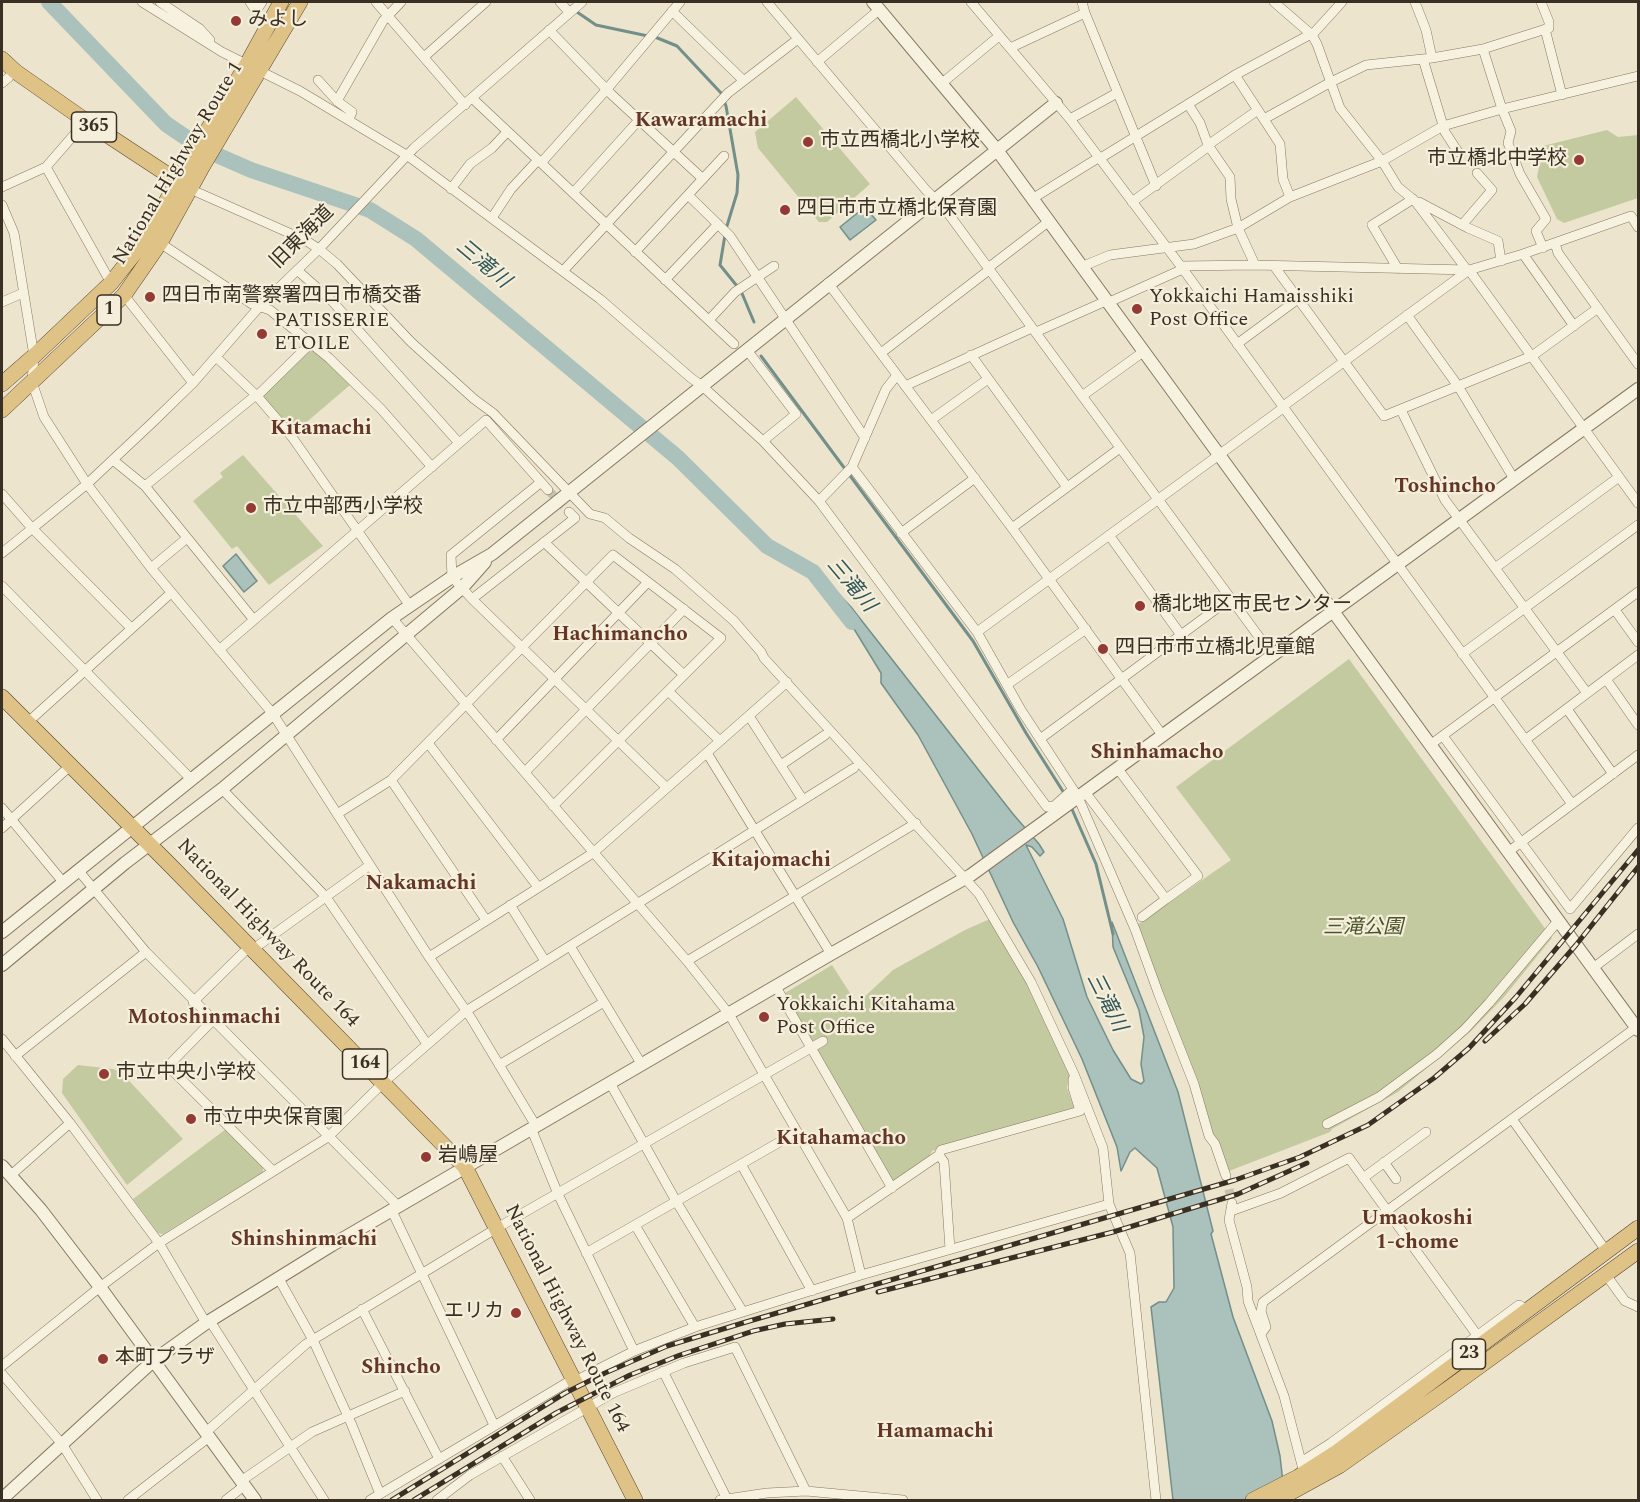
<!DOCTYPE html>
<meta charset="utf-8">
<style>
body{margin:0}
#map{position:relative;width:1640px;height:1502px;overflow:hidden;background:#ece4cc;font-family:Spectral,serif}
canvas{display:block}
.frame{position:absolute;inset:0;border:3px solid #3a2f23;pointer-events:none}
</style>
<div id="map">
<canvas width="1640" height="1502"></canvas>
<div class="frame"></div>
</div>
<script>
const g = document.querySelector('canvas').getContext('2d');
g.lineJoin = 'round';
function paint(path, color) { g.fillStyle = color; g.fill(path, 'evenodd'); }
const toPath = rows => new Path2D(rows.map(r => 'M' + r).join(''));
function trace(path, color, width, dash) { g.strokeStyle = color; g.lineWidth = width; g.lineCap = dash ? 'butt' : 'round'; g.setLineDash(dash || []); g.stroke(path); }
function drawText(font, color, halo, rows, align = 'center') {
  g.font = font + ' Spectral,"Noto Sans JP",serif'; g.lineWidth = 4.5; g.setLineDash([]); g.textBaseline = 'middle'; g.strokeStyle = halo; g.fillStyle = color; for (const [text, x, y, turn = 0] of rows) {
    g.save(); g.translate(x, y); g.rotate((+turn || 0) * Math.PI / 180); g.textAlign = isNaN(turn) ? turn : align; if (halo) g.strokeText(text, 0, 0); g.fillText(text, 0, 0); g.restore();
  }
}
const green = toPath([
 [796,97,870,184,827,222,819,222,758,148,755,132],
 [1607,130,1618,137,1638,135,1638,198,1564,223,1557,219,1537,177,1543,146],
 [312,350,325,360,350,385,295,432,262,396,304,355],
 [243,455,323,546,269,585,237,546,232,549,193,501,223,477,220,473],
 [1349,659,1552,938,1504,997,1471,1031,1398,1092,1332,1129,1330,1132,1229,1171,1218,1143,1211,1133,1137,925,1231,860,1176,787],
 [990,919,1026,981,1070,1074,1067,1088,1074,1108,932,1151,928,1159,894,1183,785,993,832,965,857,1004,893,970,965,930],
 [78,1065,113,1069,121,1072,183,1139,127,1185,62,1093,63,1079],
 [226,1129,263,1167,263,1172,163,1234,158,1233,133,1199]
]);
const water = toPath([
 [865,207,876,220,850,240,840,227,865,207],
 [236,554,257,581,244,592,223,566,236,554],
 [821,575,851,607,1013,814,1039,844,1044,852,1040,856,1032,847,1026,845,1063,919,1087,997,1113,1050,1131,1079,1141,1084,1144,1081,1141,1064,1144,1037,1139,1010,1113,947,1112,922,1178,1092,1213,1231,1211,1234,1233,1317,1272,1421,1280,1456,1285,1500,1173,1500,1151,1307,1159,1302,1166,1302,1174,1288,1173,1227,1157,1168,1135,1148,1130,1152,1121,1171,1117,1147,1082,1059,1038,967,1013,922,972,834,918,735,881,683,881,673,821,575]
]);
const stream = toPath([
 [577,12,596,25,648,36],
 [655,37,677,46,721,93,726,106,738,175,737,193,726,229],
 [725,235,720,265,741,291,754,322],
 [761,356,973,641,1026,733,1064,793],
 [1071,807,1096,864,1113,934]
]);
const river = toPath([
 [49,2,166,124,203,149,251,170,370,210,416,239,678,458,767,546,813,572,852,622]
]);
const minorTunnel = toPath([
 [548,490,569,512],
 [1226,1176,1232,1203]
]);
const minor = toPath([
 [142,2,222,52,300,91,408,156,600,299,691,378,701,385,763,441,819,501,1047,807,1054,806,1072,790],
 [160,2,200,29,210,40],
 [250,2,256,11,262,2],
 [376,2,465,105],
 [560,2,569,12],
 [767,2,926,190,945,209,1273,656],
 [971,2,1070,119,1183,269,1572,804],
 [1082,2,1085,13,1156,186],
 [1274,2,1312,35,1317,44,1340,108,1382,161,1398,187,1415,201,1467,270],
 [1415,2,1426,30,1432,58],
 [672,11,743,80],
 [1545,29,1562,95],
 [549,30,611,94,703,179],
 [1312,35,1342,2],
 [1010,48,1085,13],
 [1483,49,1502,109,1511,131,1508,143,1520,174,1546,219,1536,231,1543,248],
 [424,57,486,2],
 [1423,59,1445,132,1458,152],
 [817,62,880,9],
 [1235,75,1280,144,1283,179,1290,197],
 [318,80,337,101],
 [2,83,9,77],
 [941,84,999,36],
 [472,98,734,344],
 [1188,104,1200,123,1208,145,1230,177,1231,199,1238,228,1255,265,1469,270,1523,254,1631,216,1638,227],
 [349,119,352,112,337,101,383,21,401,2],
 [1070,119,1117,93],
 [1264,119,1331,82,1366,65,1432,58,1483,49,1549,28,1549,22,1541,2],
 [1208,145,1258,110],
 [1099,159,1235,75,1311,34],
 [541,163,607,89,680,2],
 [46,167,111,283],
 [2,187,46,167,79,129],
 [190,189,305,240,319,249,337,264,411,342,474,399,493,413,590,514,605,518,629,538,675,569,734,621,761,652,764,658,979,894,1031,982,1074,1074,1103,1148,1109,1204,1130,1253,1156,1500],
 [451,189,470,164,492,148,507,132],
 [573,193,639,120],
 [688,195,730,236,865,438],
 [1032,199,1098,158],
 [1132,202,1209,146],
 [1419,202,1468,228,1498,241,1501,261],
 [2,205,14,233,34,356,32,382,44,417,87,484,151,568,273,714,429,957,471,1018,536,1126],
 [492,218,511,189,538,160],
 [1462,225,1492,190,1477,173],
 [160,243,252,304,270,310,329,358,381,409,432,467],
 [1555,243,1558,253,1638,364],
 [635,252,724,156],
 [1523,254,1574,326],
 [1180,266,1255,265],
 [1274,266,1384,416,1532,356,1598,308],
 [1081,267,1110,255,1194,244,1238,228,1290,197,1382,161,1443,126,1502,109,1638,76],
 [988,268,1048,222],
 [1398,269,1372,225,1413,199],
 [297,270,332,301,459,443],
 [1469,270,1638,503],
 [563,271,728,93,798,39],
 [665,280,718,224],
 [828,283,1012,528,1163,736],
 [124,295,193,383],
 [2,302,23,293],
 [1107,303,1183,269],
 [1407,315,1458,386,1514,479],
 [709,320,735,292,774,266],
 [1036,332,1106,301],
 [1237,344,1298,299],
 [881,353,989,270],
 [750,354,796,414,763,441],
 [971,355,1067,487],
 [216,357,257,396,292,437,410,606],
 [897,375,886,389,852,467,977,632,1021,710,1078,797,1135,929,1159,995,1194,1084,1209,1136,1215,1144,1226,1176],
 [905,386,1032,328],
 [257,396,311,343],
 [1082,396,1143,352],
 [1282,407,1469,270],
 [1401,410,1445,500,1587,693],
 [931,420,988,379],
 [113,460,145,486,254,620],
 [540,483,451,555,452,577,472,599,667,788],
 [145,486,256,395],
 [2,494,31,527,131,628],
 [819,501,852,467],
 [1012,528,1120,448],
 [901,533,975,478],
 [1109,535,1181,635],
 [544,542,684,675],
 [2,553,87,484,153,422,193,383,260,306,319,249,414,148,582,2],
 [151,568,187,538],
 [1495,568,1619,477],
 [2,586,191,779],
 [472,599,575,518,569,512],
 [1615,610,1638,642],
 [392,618,687,961,729,1014,847,1218,861,1275],
 [977,632,1283,408],
 [219,650,486,420,548,490],
 [1462,654,1638,525],
 [1606,679,1638,725],
 [1008,684,1086,629],
 [668,691,720,741],
 [1567,709,1613,774],
 [749,716,803,800],
 [27,723,171,593],
 [1443,736,1570,909,1638,828],
 [1040,739,1231,598],
 [496,740,648,582],
 [1525,740,1638,655],
 [428,743,538,887],
 [1430,745,1638,592],
 [707,753,831,954],
 [781,765,825,735],
 [525,772,684,609],
 [391,780,486,920],
 [222,789,326,897,427,1044],
 [1085,792,1166,899,1198,876,1118,769],
 [2,808,63,882],
 [337,814,391,780,613,555,721,638,553,806],
 [2,828,71,765],
 [1508,852,1638,755],
 [78,870,146,952,399,1207],
 [510,905,545,961],
 [1142,917,1166,899],
 [570,946,642,1065],
 [252,950,370,865],
 [429,957,593,853,787,682],
 [687,961,916,823],
 [1593,968,1638,934],
 [776,987,892,1188],
 [193,1002,249,947],
 [212,1021,168,1066,273,1171],
 [2,1039,70,1123,159,1243,206,1323],
 [15,1056,146,952],
 [499,1065,604,1002],
 [610,1083,676,1201,743,1312],
 [1512,1119,1607,1252],
 [1327,1124,1379,1097,1437,1054,1465,1029,1489,1003,1558,921],
 [531,1128,558,1194,634,1351],
 [939,1155,941,1150,1080,1111,1073,1088,1073,1079],
 [1384,1162,1396,1179],
 [741,1164,812,1291],
 [10,1176,70,1123],
 [1363,1178,1426,1132],
 [1232,1203,1229,1220,1247,1287,1248,1301,1284,1396,1304,1473],
 [392,1211,494,1425],
 [1231,1211,1281,1193,1349,1158,1477,1335],
 [847,1218,939,1155,944,1162,950,1249],
 [635,1225,695,1327],
 [586,1253,797,1132],
 [1606,1275,1625,1301,1638,1307],
 [279,1279,313,1340,351,1423,380,1494],
 [362,1309,439,1459],
 [210,1321,324,1500],
 [1261,1334,1266,1327,1261,1311,1263,1302,1638,1026],
 [2,1366,100,1287,159,1243,328,1137,384,1082,466,1011,854,768],
 [663,1371,727,1499],
 [2,1374,62,1444,97,1500],
 [575,1381,634,1351,695,1327,861,1275,1109,1204],
 [206,1432,306,1344,497,1228,823,1041],
 [502,1456,530,1500],
 [1301,1462,1331,1443,1519,1305,1528,1310],
 [241,1481,312,1432,405,1391],
 [128,1500,209,1437],
 [226,1500,244,1486],
 [370,1500,573,1379],
 [437,1500,470,1475,613,1393,684,1363,735,1347,806,1491],
 [720,1500,767,1493,806,1491,903,1500]
]);
const tertiary = toPath([
 [873,2,997,150,1638,1030],
 [2,932,392,618,452,577,492,554,1056,103],
 [2,965,125,863,222,789,462,588,485,562],
 [2,1166,41,1210,100,1287,255,1500],
 [2,1499,153,1361,206,1323,332,1245,831,954,971,875,1638,389]
]);
const trunk = toPath([
 [2,59,16,72,86,121,185,186],
 [2,384,34,356,111,283,149,235,177,181,247,64,281,2],
 [2,410,124,295,160,243,201,169,300,2],
 [2,697,170,865,465,1167,635,1500],
 [1253,1500,1298,1477,1337,1452,1638,1228],
 [1277,1500,1339,1466,1448,1389,1638,1251]
]);
const rail = toPath([
 [1485,1041,1525,1004,1576,945,1638,867],
 [878,1292,1113,1232,1238,1194,1307,1163],
 [392,1500,565,1393,605,1373,667,1346,746,1322,1235,1180,1300,1157,1368,1125,1434,1078,1469,1048,1516,997,1638,850],
 [414,1500,556,1413,630,1375,680,1355,753,1331,785,1324,833,1319]
]);
const markers = [
 [236,21,6,"#933a35"],
 [808,142,6,"#933a35"],
 [1579,160,6,"#933a35"],
 [785,210,6,"#933a35"],
 [150,297,6,"#933a35"],
 [1137,309,6,"#933a35"],
 [262,334,6,"#933a35"],
 [251,508,6,"#933a35"],
 [1140,606,6,"#933a35"],
 [1103,649,6,"#933a35"],
 [764,1017,6,"#933a35"],
 [104,1074,6,"#933a35"],
 [191,1119,6,"#933a35"],
 [426,1157,6,"#933a35"],
 [516,1313,6,"#933a35"],
 [103,1359,6,"#933a35"]
];
const shields = [
 [94,127,45],
 [109,310,24],
 [365,1064,45],
 [1469,1354,33]
];
const shieldNames = [
 ["365",94,127],
 ["1",109,310],
 ["164",365,1064],
 ["23",1469,1354]
];
const poiNames = [
 ["みよし",248,21],
 ["市立西橋北小学校",820,142],
 ["市立橋北中学校",1567,160,"right"],
 ["四日市市立橋北保育園",797,210],
 ["四日市南警察署四日市橋交番",162,297],
 ["Yokkaichi Hamaisshiki",1149,298],
 ["Post Office",1149,321],
 ["PATISSERIE",274,322],
 ["ETOILE",274,345],
 ["市立中部西小学校",263,508],
 ["橋北地区市民センター",1152,606],
 ["四日市市立橋北児童館",1115,649],
 ["Yokkaichi Kitahama",776,1006],
 ["Post Office",776,1029],
 ["市立中央小学校",116,1074],
 ["市立中央保育園",203,1119],
 ["岩嶋屋",438,1157],
 ["エリカ",504,1313,"right"],
 ["本町プラザ",115,1359]
];
const streetNames = [
 ["National Highway Route 1",179,164,-59],
 ["旧東海道",303,238,-45],
 ["National Highway Route 164",267,934,46],
 ["National Highway Route 164",566,1319,63]
];
const parkNames = [
 ["三滝公園",1363,929]
];
const neighbourhoodNames = [
 ["Kawaramachi",701,122],
 ["Kitamachi",321,430],
 ["Toshincho",1445,488],
 ["Hachimancho",620,636],
 ["Shinhamacho",1157,754],
 ["Kitajomachi",771,862],
 ["Nakamachi",421,885],
 ["Motoshinmachi",204,1019],
 ["Kitahamacho",841,1140],
 ["Umaokoshi",1417,1220],
 ["1-chome",1417,1244],
 ["Shinshinmachi",304,1241],
 ["Shincho",401,1369],
 ["Hamamachi",935,1433]
];
const waterNames = [
 ["三滝川",482,265,40],
 ["三滝川",850,586,50],
 ["三滝川",1105,1003,63]
];
paint(green, '#c3caa0');
paint(water, '#abc1bc');
trace(water, '#728f8a', 1.5);
trace(stream, '#728f8a', 3);
trace(river, '#abc1bc', 16);
trace(minorTunnel, '#c8c0aa', 9, [9, 4.5]);
trace(minor, '#887861', 10);
trace(tertiary, '#887861', 14);
trace(trunk, '#574634', 16);
trace(minor, '#f7f1df', 9);
trace(tertiary, '#f7f1df', 12);
trace(trunk, '#dfc286', 15);
trace(rail, '#3a2f23', 5);
trace(rail, '#f4eedb', 3, [9]);
for (const [x, y, r, color] of markers) { const dot = new Path2D(); dot.arc(x, y, r, 0, 2 * Math.PI); g.fillStyle = color; g.fill(dot); trace(dot, '#f4eedb', 2); }
for (const [x, y, w] of shields) { const box = new Path2D(); box.roundRect(x - w / 2, y - 15, w, 30, 4.5); g.fillStyle = '#f4eedb'; g.fill(box); trace(box, '#3a2f23', 1.5); }
drawText('bold 18px', '#3a2f23', null, shieldNames);
drawText('20px', '#3a2f23', '#f4eedb', poiNames, 'left');
drawText('20px', '#3a2f23', '#f4eedb', streetNames);
drawText('italic 20px', '#48552b', '#f4eedb', parkNames);
drawText('bold 21px', '#633625', '#f4eedb', neighbourhoodNames);
drawText('italic 21px', '#335858', '#f4eedb', waterNames);
</script>
